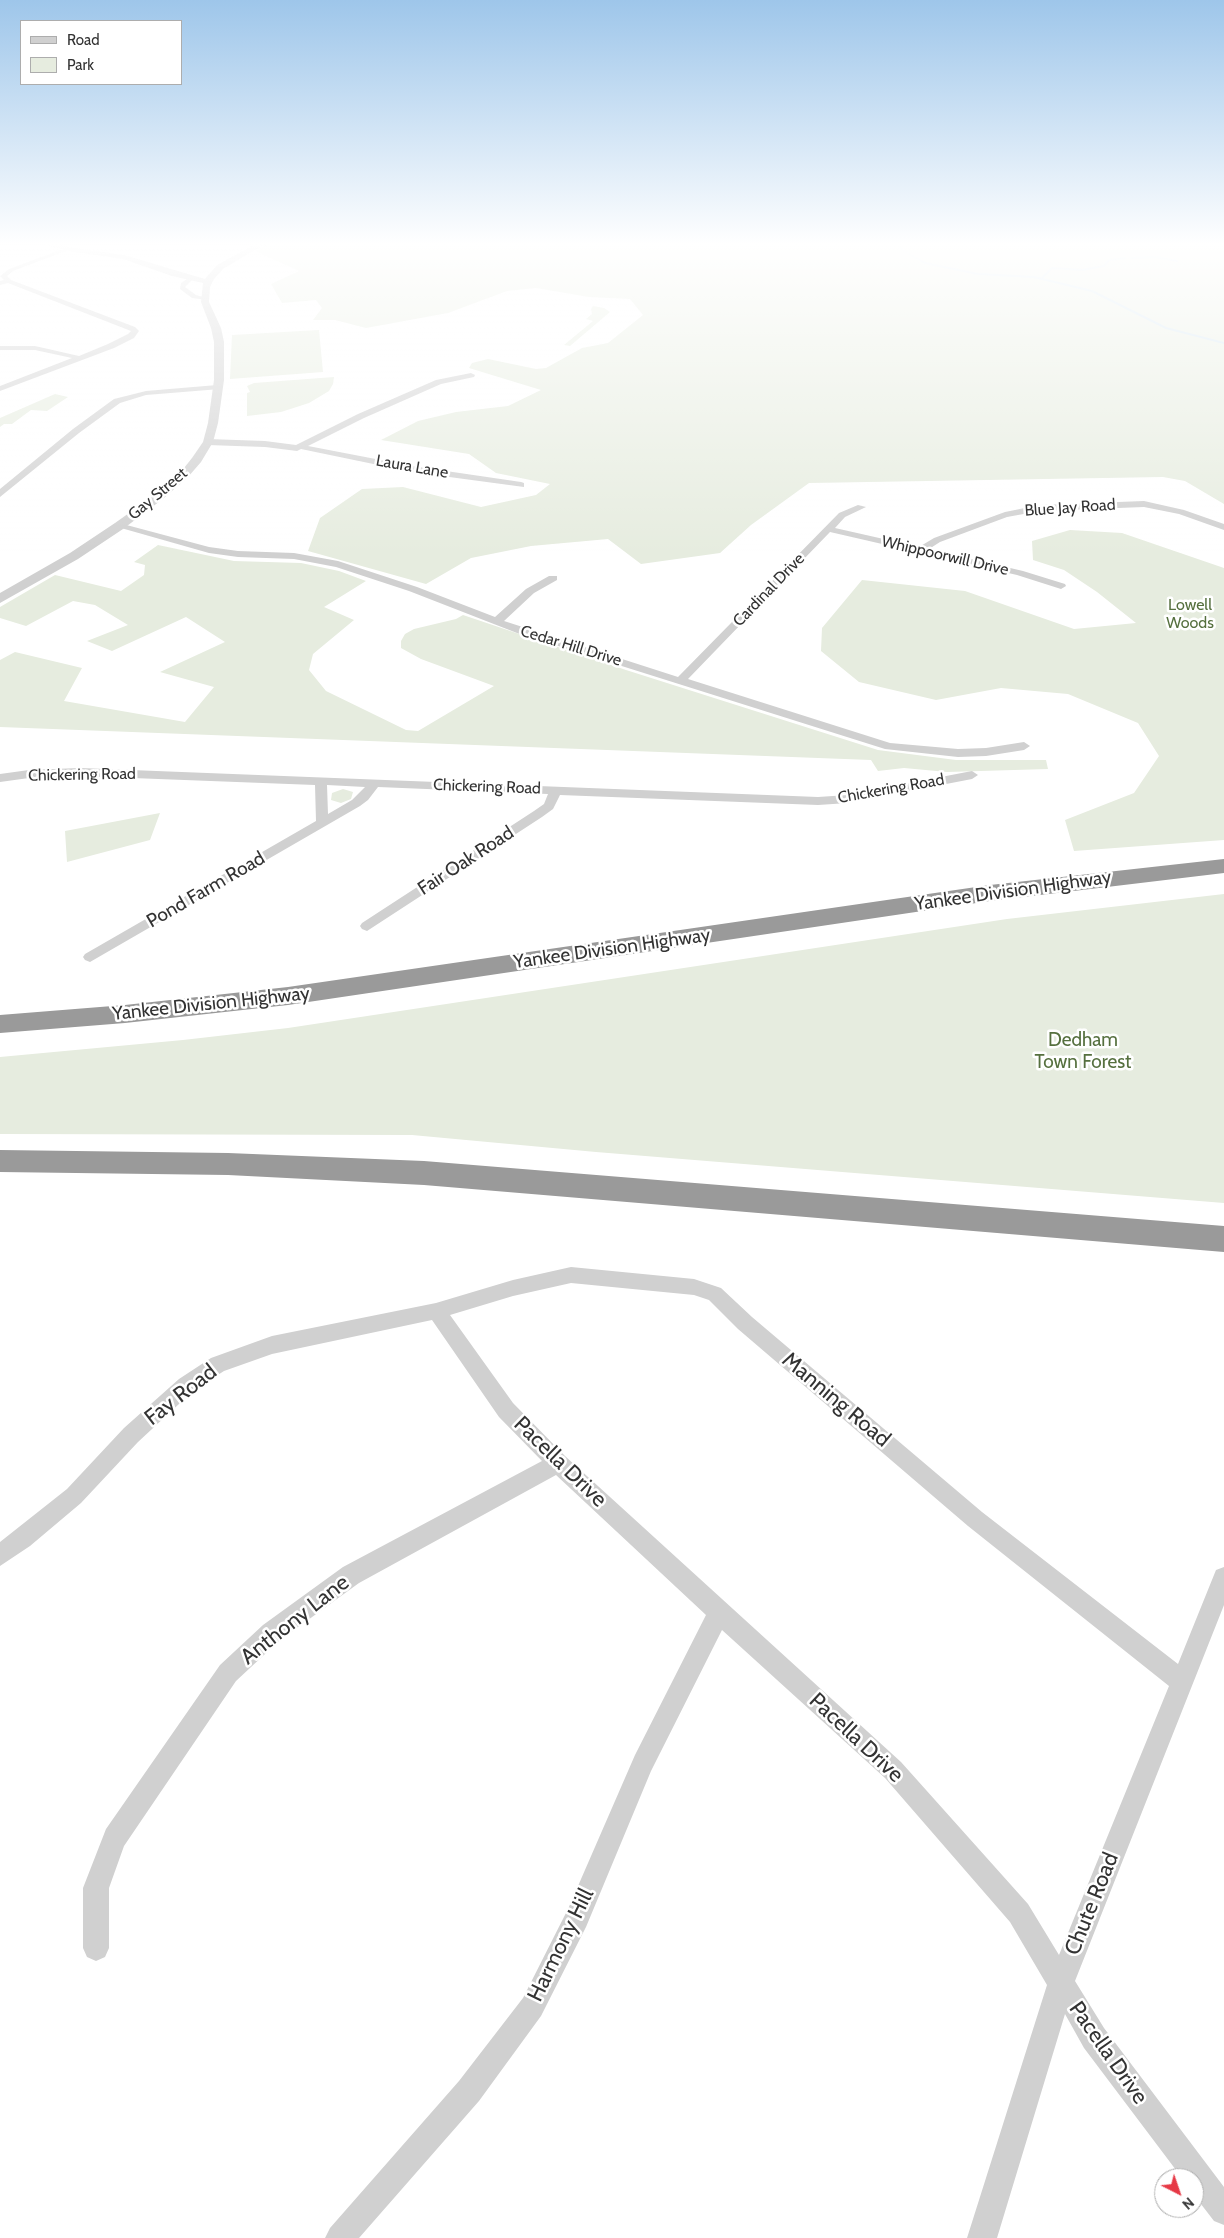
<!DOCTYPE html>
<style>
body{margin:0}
#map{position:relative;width:1224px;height:2238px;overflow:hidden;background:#fff;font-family:Cabin,sans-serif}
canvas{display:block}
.legend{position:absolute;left:20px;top:20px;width:162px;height:65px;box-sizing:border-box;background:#fff;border:1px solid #adadad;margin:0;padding:6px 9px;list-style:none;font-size:15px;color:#333}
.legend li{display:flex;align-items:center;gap:10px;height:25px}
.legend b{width:25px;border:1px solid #adadad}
.north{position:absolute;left:1154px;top:2168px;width:50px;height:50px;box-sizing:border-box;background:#fff;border:1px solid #adadad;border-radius:50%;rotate:139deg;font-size:14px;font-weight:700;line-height:20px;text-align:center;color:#333}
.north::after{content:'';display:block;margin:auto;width:18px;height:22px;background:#e63946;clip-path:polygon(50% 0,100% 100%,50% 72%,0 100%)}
</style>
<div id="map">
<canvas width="1224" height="2238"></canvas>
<ul class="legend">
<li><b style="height:6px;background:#d0d0d0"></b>Road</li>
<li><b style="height:14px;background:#e6ecdf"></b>Park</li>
</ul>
<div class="north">N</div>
</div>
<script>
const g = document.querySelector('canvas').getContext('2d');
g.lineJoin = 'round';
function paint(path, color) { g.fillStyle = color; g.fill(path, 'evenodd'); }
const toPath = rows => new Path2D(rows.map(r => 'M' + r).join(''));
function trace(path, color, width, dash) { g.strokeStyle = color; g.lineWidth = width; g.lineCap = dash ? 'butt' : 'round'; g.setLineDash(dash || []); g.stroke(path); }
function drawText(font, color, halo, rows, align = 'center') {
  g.font = font + ' Cabin,sans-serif'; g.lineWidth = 5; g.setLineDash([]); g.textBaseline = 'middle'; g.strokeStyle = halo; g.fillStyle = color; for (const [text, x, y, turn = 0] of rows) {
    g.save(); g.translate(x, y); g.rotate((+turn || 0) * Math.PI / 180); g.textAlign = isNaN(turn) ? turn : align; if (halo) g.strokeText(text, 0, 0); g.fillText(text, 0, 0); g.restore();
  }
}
const green = toPath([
 [272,242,1224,242,1224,504,1185,481,1163,477,809,483,751,525,720,553,641,564,608,539,531,546,471,558,426,584,308,551,320,518,362,489,403,487,481,507,536,495,550,484,496,473,469,454,381,440,418,421,456,412,508,406,541,390,469,368,472,363,488,359,536,369,546,368,582,348,608,343,643,315,630,299,589,297,536,288,507,291,448,313,366,328,335,320,313,320,322,308,316,300,282,303,271,284,299,271,255,251],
 [593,306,604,308,610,312,570,346,564,345,593,321,586,319,592,314,591,309],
 [319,330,323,372,230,379,232,335],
 [334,377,333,384,329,391,309,403,281,412,247,416,247,393,250,392,247,386,254,383],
 [55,394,68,397,47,411,31,410,12,424,4,424,0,427,0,418],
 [1070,530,1122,533,1224,568,1224,840,1074,851,1065,820,1134,793,1159,756,1138,723,1068,694,1001,688,936,700,859,682,821,651,822,628,862,580,965,591,1074,629,1136,623,1097,592,1064,570,1033,560,1032,541],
 [158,545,234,561,301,563,339,571,366,581,324,607,354,620,313,654,309,670,326,691,406,730,418,731,494,686,421,659,401,648,401,641,405,634,414,629,456,619,463,615,626,670,878,750,956,760,1046,760,1048,769,947,772,904,768,878,771,871,760,0,727,0,660,15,652,82,668,64,701,185,722,214,687,160,672,225,642,186,617,112,651,87,641,128,625,95,605,73,601,26,626,0,618,0,607,55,575,121,591,144,575,145,565,134,562],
 [343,789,353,792,351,799,341,803,331,800,332,793],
 [160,813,150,840,67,862,65,831],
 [1224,894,1224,1203,596,1152,412,1135,0,1134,0,1057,183,1040,288,1028,1007,919]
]);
const stream = toPath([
 [894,242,904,251,925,263,978,274,1034,277,1092,291,1166,328,1224,343],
 [1132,258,1155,257,1177,261],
 [1041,279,1052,268,1082,270,1104,266,1109,260,1125,258]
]);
const minor = toPath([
 [66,248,71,249,13,271,7,276,11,280,135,327,139,331,134,338,114,348,0,391,0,386,72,358,35,350,0,350,0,346,35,346,79,356,108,344,128,334,131,331,8,283,0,285,0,281,4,280,0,276,9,269,66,248],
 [190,277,193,279,185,287,196,295,207,298,207,300,192,298,180,289,181,283,190,277],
 [471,373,475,375,474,377,441,384,364,418,308,446,412,466,521,482,524,483,524,487,412,472,301,449,297,451,265,447,208,445,204,442,208,439,265,441,296,445,358,414,436,380,471,373],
 [217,385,221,387,220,389,146,395,120,403,79,433,0,497,0,489,73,429,114,399,146,391,217,385],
 [1144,501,1184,510,1224,524,1224,530,1179,514,1144,507,1040,511,1007,517,940,542,929,549,1023,571,1065,584,1066,586,1061,589,1017,575,830,532,688,679,890,743,958,749,986,748,1024,742,1030,746,1024,750,986,756,958,757,885,749,517,633,409,591,336,567,294,559,238,557,209,553,114,526,119,523,209,547,238,551,294,553,338,561,417,587,495,617,526,589,549,576,557,576,557,580,534,593,504,621,678,677,839,513,858,505,866,507,845,517,835,528,919,547,934,538,1005,512,1040,505,1144,501],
 [80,768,818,797,848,795,972,771,978,775,972,779,848,803,818,805,560,795,553,809,542,817,367,931,362,929,360,926,362,923,534,811,544,804,548,794,378,787,368,800,360,806,90,962,85,960,83,957,85,954,316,821,315,785,80,776,29,778,0,782,0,774,29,770,80,768],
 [327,785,365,787,352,800,328,814,327,785],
 [571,1267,694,1279,721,1288,752,1317,982,1512,1178,1664,1216,1570,1224,1567,1224,1605,1075,1981,1104,2028,1224,2187,1224,2225,1214,2221,1194,2195,1194,2178,1182,2178,1084,2048,1065,2014,997,2238,967,2238,1047,1985,1010,1922,885,1778,722,1630,651,1771,586,1927,541,2016,479,2101,359,2238,325,2238,330,2228,459,2081,523,1998,568,1909,635,1755,706,1615,556,1475,359,1583,279,1641,236,1681,124,1846,109,1888,109,1948,105,1957,96,1961,87,1957,83,1948,83,1888,106,1829,220,1665,263,1625,343,1567,542,1461,499,1417,432,1320,272,1354,224,1371,193,1391,138,1442,81,1503,30,1546,0,1566,0,1542,67,1489,124,1428,179,1379,211,1358,272,1336,436,1303,513,1280,571,1267],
 [571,1283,694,1295,709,1300,738,1329,968,1526,1169,1686,1059,1955,1028,1904,901,1762,565,1456,513,1403,450,1315,513,1296,571,1283]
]);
const tertiary = toPath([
 [37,242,49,242,68,247,124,255,205,279,217,265,259,242,268,242,223,269,214,279,210,287,209,302,221,328,224,342,224,380,218,423,213,442,201,462,188,477,164,498,123,529,78,559,0,603,0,593,70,553,115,523,156,494,180,473,192,458,203,442,208,423,214,380,214,342,211,328,201,302,203,283,172,276,123,259,68,251,37,242]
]);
const motorway = toPath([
 [1224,859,1224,873,990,901,288,1005,125,1023,0,1033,0,1015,125,1005,288,987,990,885,1224,859],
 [0,1150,228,1153,424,1161,1224,1226,1224,1252,424,1185,228,1175,0,1172,0,1150]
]);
const farStreetnames = [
 ["Laura Lane",412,467,10],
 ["Gay Street",158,494,-40],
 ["Blue Jay Road",1070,508,-4],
 ["Whippoorwill Drive",945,556,13],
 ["Cardinal Drive",769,590,-46],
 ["Cedar Hill Drive",571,646,17],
 ["Chickering Road",82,775,-1],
 ["Chickering Road",487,787,2],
 ["Chickering Road",891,789,-10]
];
const farParknames = [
 ["Lowell",1190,605],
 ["Woods",1190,623]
];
const streetNames = [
 ["Fair Oak Road",466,861,-33],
 ["Pond Farm Road",206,890,-30],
 ["Yankee Division Highway",1013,891,-8],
 ["Yankee Division Highway",612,949,-8],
 ["Yankee Division Highway",211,1004,-6]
];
const parkNames = [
 ["Dedham",1083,1040],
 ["Town Forest",1083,1062]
];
const nearStreetnames = [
 ["Fay Road",181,1395,-38],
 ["Manning Road",836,1400,40],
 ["Pacella Drive",560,1462,44],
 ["Anthony Lane",295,1620,-38],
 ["Pacella Drive",856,1738,43],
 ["Chute Road",1092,1904,-68],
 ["Harmony Hill",561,1945,-64],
 ["Pacella Drive",1108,2053,55]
];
paint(green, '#e6ecdf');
trace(stream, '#cfe2ee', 2);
paint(minor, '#d0d0d0');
paint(tertiary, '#d0d0d0');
paint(motorway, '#9a9a9a');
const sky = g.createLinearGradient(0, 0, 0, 555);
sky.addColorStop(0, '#9ec6ea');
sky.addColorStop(0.44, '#fff');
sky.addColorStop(1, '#ffffff00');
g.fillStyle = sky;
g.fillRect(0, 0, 1224, 555);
drawText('16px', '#333', '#fff', farStreetnames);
drawText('16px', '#56703f', '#fff', farParknames);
drawText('19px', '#333', '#fff', streetNames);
drawText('19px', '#56703f', '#fff', parkNames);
drawText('22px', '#333', '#fff', nearStreetnames);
</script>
